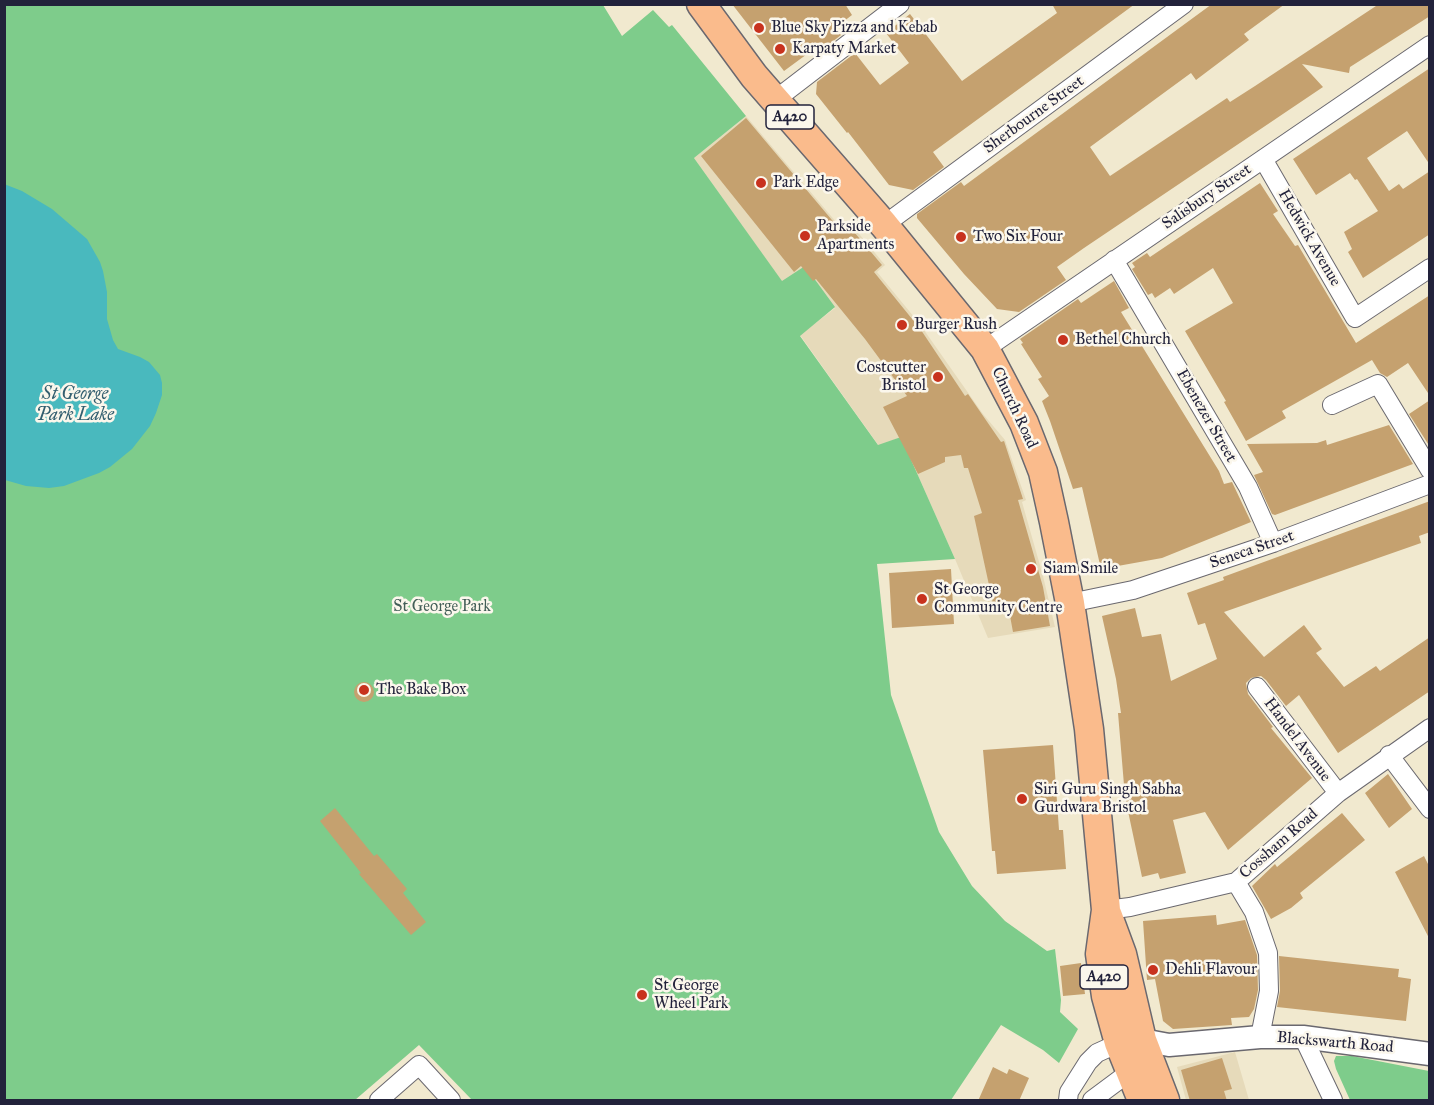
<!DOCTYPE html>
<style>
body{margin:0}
#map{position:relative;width:1434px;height:1105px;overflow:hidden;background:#f1e9cf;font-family:"IM FELL Great Primer",serif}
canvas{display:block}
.frame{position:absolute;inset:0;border:6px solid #22223b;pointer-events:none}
</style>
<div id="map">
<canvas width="1434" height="1105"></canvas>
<div class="frame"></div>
</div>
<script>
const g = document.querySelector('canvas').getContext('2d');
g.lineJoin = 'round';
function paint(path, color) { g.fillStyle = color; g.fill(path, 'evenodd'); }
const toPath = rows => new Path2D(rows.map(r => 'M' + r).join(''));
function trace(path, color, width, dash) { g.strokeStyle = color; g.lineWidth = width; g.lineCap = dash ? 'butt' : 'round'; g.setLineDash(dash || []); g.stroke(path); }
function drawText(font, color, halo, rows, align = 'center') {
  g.font = font + ' "IM FELL Great Primer",serif'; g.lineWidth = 5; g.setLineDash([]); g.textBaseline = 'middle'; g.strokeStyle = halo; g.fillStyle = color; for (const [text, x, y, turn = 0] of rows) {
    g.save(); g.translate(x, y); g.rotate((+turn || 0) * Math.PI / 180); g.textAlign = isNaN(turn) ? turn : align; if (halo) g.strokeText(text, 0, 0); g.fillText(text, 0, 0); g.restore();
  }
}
const built = toPath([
 [746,116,842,229,850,223,885,265,877,272,919,323,983,414,1005,440,1026,500,1022,502,1043,576,1055,627,988,638,955,559,901,437,879,446,800,335,835,308,782,282,694,158],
 [1235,1052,1249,1100,1186,1100,1177,1067]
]);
const green = toPath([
 [5,5,603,5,622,36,653,10,669,27,672,25,746,116,694,158,782,281,805,266,835,307,800,336,878,445,901,437,955,559,877,564,891,695,939,832,972,886,1005,921,1047,951,1055,949,1061,1000,1060,1012,1078,1029,1059,1063,1043,1050,1001,1025,951,1100,472,1100,419,1045,355,1100,5,1100],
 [1336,1056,1352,1056,1429,1071,1429,1100,1350,1100,1336,1069,1334,1061]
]);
const water = toPath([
 [4,184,22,191,52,209,87,239,100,262,103,271,107,292,107,319,113,340,118,349,140,357,149,362,160,375,162,383,162,395,156,413,150,426,132,449,110,467,99,473,64,486,49,488,26,486,5,480]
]);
const building = toPath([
 [732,4,845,4,852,15,835,28,841,35,818,53,818,46,784,71],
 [1052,4,1135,4,933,152,944,167,913,190,889,185,848,132,847,133,816,94,817,82,855,53,880,85,909,63,886,33,910,14,962,81,1057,13],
 [1212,4,1285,4,1244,34,1249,40,1196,80,1191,73,1090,147,1110,176,1227,98,1230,102,1255,86,1379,4,1430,4,1430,16,1350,67,1349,73,1302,64,1323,87,1084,248,1057,267,1066,280,1019,312,997,309,964,274,917,218,917,214,961,182,964,186],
 [1430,68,1430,165,1407,131,1367,158,1389,191,1399,184,1403,189,1430,171,1430,234,1363,278,1348,252,1352,249,1344,232,1378,211,1357,179,1355,180,1350,173,1316,195,1293,159],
 [746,118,842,232,849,226,882,265,874,272,921,330,965,396,968,394,1001,442,1004,441,1023,499,1018,500,1043,587,1050,626,1013,632,1008,605,994,608,974,516,982,513,968,468,964,468,961,455,945,457,945,462,918,474,883,407,907,396,865,339,816,279,813,281,801,266,794,272,701,156],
 [1260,183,1278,211,1273,214,1295,246,1298,245,1356,343,1430,295,1430,396,1408,363,1387,377,1380,373,1372,360,1282,411,1286,418,1246,441,1224,402,1226,401,1185,331,1233,303,1213,268,1174,294,1170,288,1155,298,1152,293,1148,295,1132,269,1135,267,1132,263,1147,253,1150,257],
 [1114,281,1129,308,1121,312,1219,471,1224,484,1232,482,1251,522,1162,558,1101,569,1082,487,1073,489,1050,421,1042,401,1049,396,1038,379,1042,377,1021,344,1023,343,1020,339,1078,299,1081,303],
 [1430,400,1430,447,1409,414],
 [1389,425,1413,464,1275,515,1272,514,1254,475,1263,472,1247,444,1317,443,1326,440,1327,445],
 [1430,501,1430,532,1419,536,1421,543,1224,612,1264,657,1304,625,1322,649,1316,653,1344,687,1376,666,1380,671,1430,637,1430,691,1338,753,1299,695,1286,706,1266,680,1261,676,1251,678,1246,683,1248,694,1273,727,1271,728,1312,778,1228,850,1205,812,1173,820,1186,873,1160,879,1158,873,1142,877,1125,797,1118,713,1121,713,1116,679,1102,616,1135,608,1142,637,1161,634,1171,681,1217,659,1205,623,1198,625,1187,593,1224,580,1223,577],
 [951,569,954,624,892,628,889,573],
 '354 692a10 10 0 1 1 20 0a10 10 0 1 1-20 0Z',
 [1053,745,1059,830,1063,830,1066,869,997,874,995,851,992,851,983,750],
 [1388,774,1412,809,1389,828,1365,793],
 [335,808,374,856,377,854,407,889,403,893,426,922,411,935,359,874,361,873,320,821],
 [1342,813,1365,840,1300,893,1303,898,1291,908,1271,919,1252,886,1275,864,1277,867],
 [1424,856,1430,868,1430,940,1395,872],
 [1216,915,1217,925,1245,920,1257,955,1258,990,1254,1009,1249,1017,1231,1018,1232,1025,1173,1029,1163,1021,1155,979,1147,980,1143,921],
 [1279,956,1399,969,1398,977,1411,979,1406,1021,1277,1007,1280,991],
 [1081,963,1085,994,1063,996,1060,966],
 [1222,1058,1232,1089,1224,1091,1227,1101,1190,1101,1181,1070],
 [993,1067,1007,1074,1009,1069,1029,1078,1019,1101,978,1101]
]);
const minor = toPath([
 [775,100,900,4],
 [1263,159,1355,318,1430,268],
 [884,225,1184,4],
 [1114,260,1248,487,1273,543],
 [985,349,1430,45],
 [1332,405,1378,384,1430,470],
 [1070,603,1133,590,1273,543,1430,484],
 [1257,687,1338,793],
 [1389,755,1430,809],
 [1236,882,1254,912,1268,953,1269,991,1260,1037],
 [1106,910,1130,907,1236,882,1338,793,1430,728],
 [1303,1037,1333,1100],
 [379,1100,419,1065,451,1100],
 [1068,1100,1069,1092,1088,1062,1097,1053,1119,1043],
 [1092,1100,1131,1071]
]);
const tertiary = toPath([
 [1130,1042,1142,1040,1169,1045,1260,1037,1303,1037,1430,1054]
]);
const primary = toPath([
 [701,4,754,76,884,225,985,349,1024,423,1043,472,1054,522,1070,603,1089,729,1106,910,1100,954,1106,996,1119,1043,1142,1100],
 [1108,916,1122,954,1142,1040,1165,1100]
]);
const markers = [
 [759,28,6,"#c8321e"],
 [780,49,6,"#c8321e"],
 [761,183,6,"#c8321e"],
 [805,236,6,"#c8321e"],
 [961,237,6,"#c8321e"],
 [902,325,6,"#c8321e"],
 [1063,340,6,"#c8321e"],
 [938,377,6,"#c8321e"],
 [1031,569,6,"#c8321e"],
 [922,599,6,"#c8321e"],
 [364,690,6,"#c8321e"],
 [1022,799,6,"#c8321e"],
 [1153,970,6,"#c8321e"],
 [642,995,6,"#c8321e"]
];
const shields = [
 [790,117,48],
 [1104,977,48]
];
const shieldNames = [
 ["A420",790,117],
 ["A420",1104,977]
];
const poiNames = [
 ["Blue Sky Pizza and Kebab",771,28],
 ["Karpaty Market",792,49],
 ["Park Edge",773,183],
 ["Parkside",817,227],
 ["Apartments",817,245],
 ["Two Six Four",973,237],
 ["Burger Rush",914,325],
 ["Bethel Church",1075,340],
 ["Costcutter",926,368,"right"],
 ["Bristol",926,386,"right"],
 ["Siam Smile",1043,569],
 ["St George",934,590],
 ["Community Centre",934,608],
 ["The Bake Box",376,690],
 ["Siri Guru Singh Sabha",1034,790],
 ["Gurdwara Bristol",1034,808],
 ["Dehli Flavour",1165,970],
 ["St George",654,986],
 ["Wheel Park",654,1004]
];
const streetNames = [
 ["Sherbourne Street",1034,115,-36],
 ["Salisbury Street",1207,197,-34],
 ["Hedwick Avenue",1309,238,60],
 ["Church Road",1014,408,65],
 ["Ebenezer Street",1206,416,60],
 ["Seneca Street",1252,550,-19],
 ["Handel Avenue",1297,740,53],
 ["Cossham Road",1279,844,-41],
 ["Blackswarth Road",1335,1043,5]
];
const parkNames = [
 ["St George Park",442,607]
];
const waterNames = [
 ["St George",75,395],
 ["Park Lake",75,416]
];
paint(built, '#e6daba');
paint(green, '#7ecc8b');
paint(water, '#49b9be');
paint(building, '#c5a16f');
trace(minor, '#6a686f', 20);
trace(tertiary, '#6a686f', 25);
trace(primary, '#6a686f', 31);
trace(minor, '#fff', 18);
trace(tertiary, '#fff', 22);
trace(primary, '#fabb8c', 28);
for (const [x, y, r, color] of markers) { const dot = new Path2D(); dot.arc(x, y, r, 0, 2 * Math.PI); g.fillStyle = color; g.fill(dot); trace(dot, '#fbf7ec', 2); }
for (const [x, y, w] of shields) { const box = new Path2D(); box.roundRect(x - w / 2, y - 12, w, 24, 4.5); g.fillStyle = '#fbf7ec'; g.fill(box); trace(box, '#22223b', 1.5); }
drawText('bold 15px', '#22223b', null, shieldNames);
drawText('16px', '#22223b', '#fbf7ec', poiNames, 'left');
drawText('16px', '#22223b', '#fbf7ec', streetNames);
drawText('16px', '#425e57', '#fbf7ec', parkNames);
drawText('italic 18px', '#325e6f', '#fbf7ec', waterNames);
</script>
